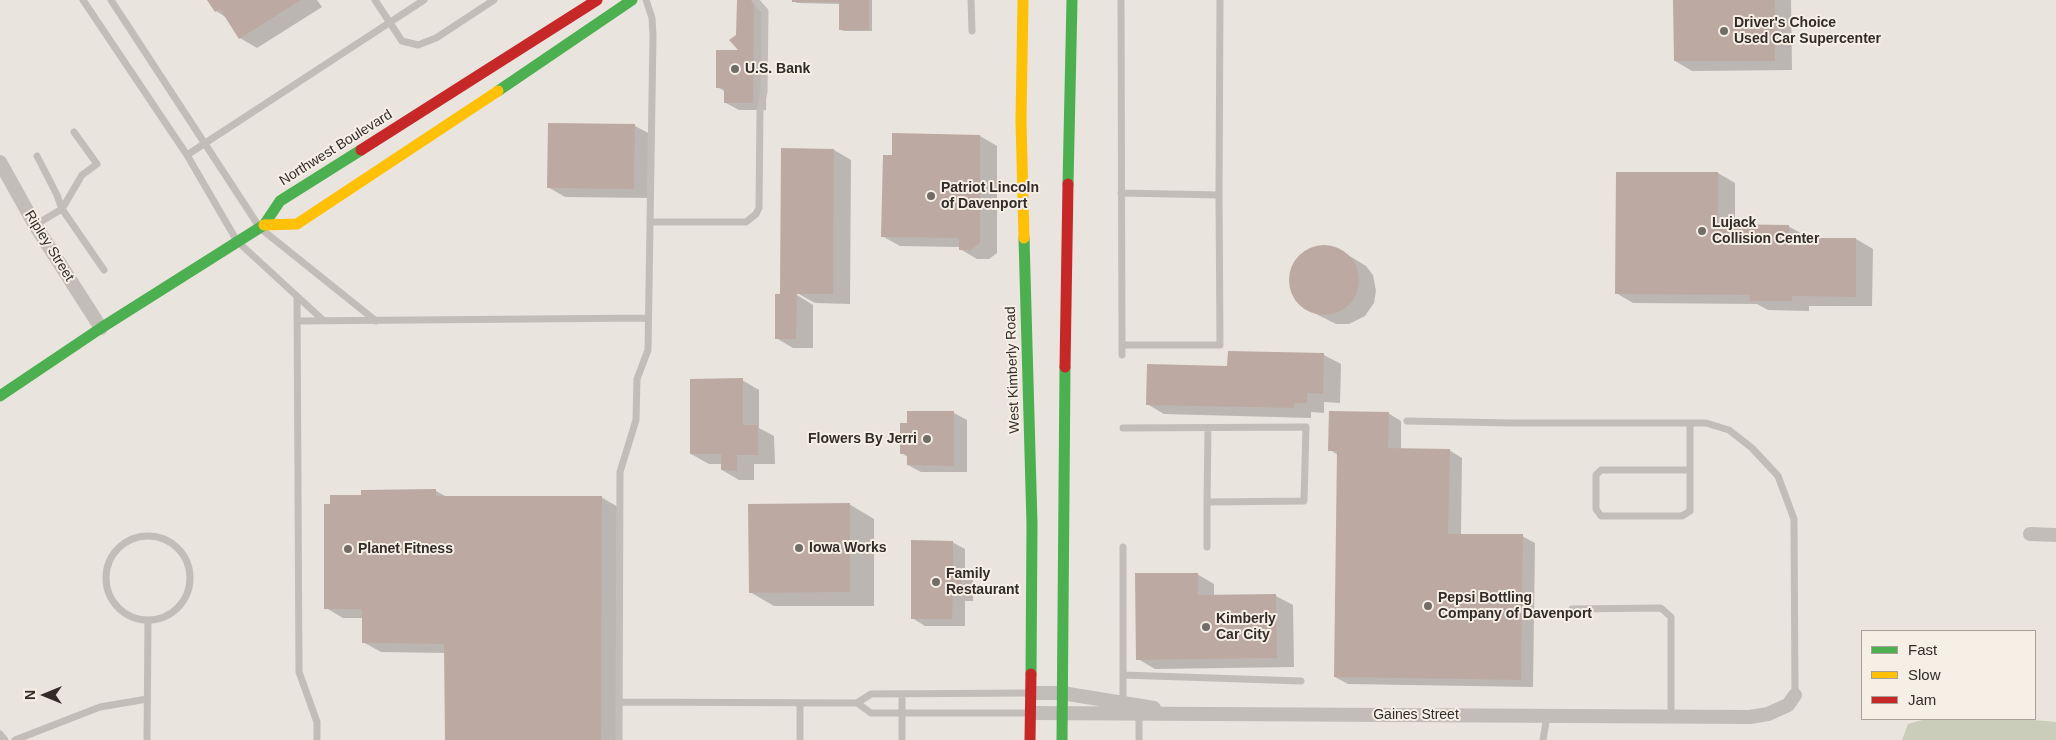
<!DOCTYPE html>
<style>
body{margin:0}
#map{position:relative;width:2056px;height:740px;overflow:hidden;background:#eae4de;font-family:Helvetica,sans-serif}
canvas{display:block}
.legend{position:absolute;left:1861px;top:630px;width:175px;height:90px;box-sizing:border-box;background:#f6efe6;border:1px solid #a8a19a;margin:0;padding:6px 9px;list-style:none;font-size:15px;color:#322b27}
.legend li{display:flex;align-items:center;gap:10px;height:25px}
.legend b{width:25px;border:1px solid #a8a19a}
.north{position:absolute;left:20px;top:670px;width:50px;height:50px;-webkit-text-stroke:4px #f6efe6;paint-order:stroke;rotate:270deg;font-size:14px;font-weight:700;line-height:20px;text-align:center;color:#322b27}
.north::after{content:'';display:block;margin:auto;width:18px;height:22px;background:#322b27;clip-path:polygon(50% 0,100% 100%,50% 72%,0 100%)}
</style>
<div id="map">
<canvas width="2056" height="740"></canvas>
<ul class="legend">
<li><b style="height:6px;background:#4caf50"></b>Fast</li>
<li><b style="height:6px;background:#ffc107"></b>Slow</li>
<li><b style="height:6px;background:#c62828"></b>Jam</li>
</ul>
<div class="north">N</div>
</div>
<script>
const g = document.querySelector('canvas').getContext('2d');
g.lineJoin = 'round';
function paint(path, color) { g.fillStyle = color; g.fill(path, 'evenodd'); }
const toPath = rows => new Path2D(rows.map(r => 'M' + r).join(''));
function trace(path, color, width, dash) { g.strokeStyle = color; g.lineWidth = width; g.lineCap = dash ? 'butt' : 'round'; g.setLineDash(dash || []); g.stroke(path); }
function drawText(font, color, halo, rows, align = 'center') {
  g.font = font + ' Helvetica,sans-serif'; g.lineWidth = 4; g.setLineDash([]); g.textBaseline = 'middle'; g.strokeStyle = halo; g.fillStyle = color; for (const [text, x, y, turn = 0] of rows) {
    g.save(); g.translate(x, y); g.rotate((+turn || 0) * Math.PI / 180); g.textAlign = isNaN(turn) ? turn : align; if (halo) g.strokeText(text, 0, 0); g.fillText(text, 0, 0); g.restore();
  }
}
const green = toPath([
 [1926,719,2022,719,2056,722,2056,740,1902,740,1908,724]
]);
const shadow = toPath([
 [209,0,317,0,322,7,257,48,240,38,227,18,216,11],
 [793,0,872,0,872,31,844,31,840,29,840,4,797,3],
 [1675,0,1791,0,1792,70,1692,71,1675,61],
 [754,1,767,9,766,110,739,110,726,103,726,92,717,87,741,51,738,35],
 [635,126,652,135,651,198,565,197,548,187],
 [980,136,997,146,997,253,989,259,977,259,960,249,960,247,900,246,882,236,893,156],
 [783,149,834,150,851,160,850,304,815,303,797,293,797,295,813,305,813,348,793,348,776,338,781,295],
 [1718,173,1735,183,1735,226,1788,226,1806,236,1806,239,1856,239,1873,249,1872,306,1809,306,1809,311,1768,310,1757,304,1633,303,1616,293],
 [1323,246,1335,248,1353,258,1366,266,1373,275,1376,291,1374,303,1365,316,1349,324,1336,324,1304,308,1295,298,1291,283,1293,267,1301,255,1313,248],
 [1324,355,1341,364,1340,403,1324,402,1324,413,1311,412,1311,418,1164,414,1147,404],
 [742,380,759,390,759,428,774,436,775,464,754,464,754,480,739,480,722,470,722,464,709,464,691,454],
 [954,413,967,420,967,472,921,472,908,465,908,457,901,453,908,424],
 [1388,413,1401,421,1401,450,1449,450,1462,458,1461,535,1522,536,1535,543,1533,687,1348,684,1335,677,1338,455,1330,450],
 [436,491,447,497,601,497,618,507,618,740,446,740,445,653,381,652,363,642,364,618,343,618,326,608,363,496],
 [849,504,874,519,874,606,774,606,750,592],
 [952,542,965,549,965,573,973,577,973,601,965,601,965,626,925,626,912,618],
 [1197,574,1214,584,1214,596,1276,596,1293,605,1294,667,1155,669,1138,659]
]);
const building = toPath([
 [207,0,301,0,239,39,220,9,215,12],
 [737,0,754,0,753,103,724,103,724,88,716,88,716,50,738,50,729,40,736,35],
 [792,0,869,0,869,30,839,30,839,2,792,2],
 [1673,0,1775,0,1775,61,1674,61],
 [548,123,635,124,634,189,547,188],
 [892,133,980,135,980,243,971,250,959,250,959,238,881,237,883,155,892,155],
 [781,148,834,149,833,294,797,294,796,339,775,339,775,294,780,294],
 [1616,172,1718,172,1718,224,1789,225,1789,238,1856,238,1856,297,1792,296,1792,301,1750,301,1750,295,1615,294],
 '1289 280a35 35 0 1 1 70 0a35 35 0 1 1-70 0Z',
 [1228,351,1324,353,1323,394,1307,393,1307,403,1294,403,1294,408,1146,405,1147,364,1227,366],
 [743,378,743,425,758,425,758,455,737,455,737,471,721,470,721,454,690,454,690,379],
 [907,411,954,411,954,466,907,465,907,454,900,454,900,423,907,423],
 [1329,411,1389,412,1388,448,1450,449,1448,534,1523,534,1521,680,1334,677,1337,451,1328,451],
 [436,489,436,496,602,496,601,740,445,740,444,644,362,643,362,609,324,609,324,504,330,504,330,495,361,495,361,490],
 [850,503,850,592,749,593,748,504],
 [911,540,953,541,953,569,961,569,961,595,953,595,952,619,911,619],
 [1135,573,1198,573,1198,595,1276,594,1277,658,1136,660]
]);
const lane = toPath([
 [83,0,187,155,237,241,324,321],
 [111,0,260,228,376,321],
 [375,0,402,41,418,45,436,38,494,0],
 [971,0,972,31],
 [1121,0,1122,355],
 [74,132,97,164,82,175,62,209,104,270],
 [187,155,424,0],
 [1121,193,1219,195,1220,0],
 [650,222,746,222,756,214,759,208,760,111,764,92,765,11,755,0],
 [35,225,62,209,57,195,37,156],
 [297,298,299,672,317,722,317,740],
 [297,321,648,318],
 [1122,345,1220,345,1219,195],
 [1407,421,1513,423,1706,423,1729,430,1752,448,1778,476,1794,519,1795,695],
 [1690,423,1690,511,1682,516,1601,516,1596,509,1596,475,1601,470,1690,470],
 [1123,428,1306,427,1304,501,1207,502,1208,428],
 '106 578a42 42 0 1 1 84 0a42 42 0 1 1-84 0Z',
 [1123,547,1123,704],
 [1207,547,1207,502],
 [1572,609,1661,608,1671,617,1671,717],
 [1123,675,1301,681],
 [902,694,902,740],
 [619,702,857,703,871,694,1028,693],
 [800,703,800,740],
 [857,703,871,713,1028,713],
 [0,734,5,740],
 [15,740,100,707,147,699],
 [147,740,148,620],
 [619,740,620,472,636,420,637,379,648,350,653,36,652,18,646,0],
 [1139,740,1139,713],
 [1543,740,1547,716]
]);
const street = toPath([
 [0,162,35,225,101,328],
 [2030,534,2056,535],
 [1031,693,1062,693,1154,708],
 [1031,713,1750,717,1768,714,1788,705,1795,695]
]);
const fast = toPath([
 [498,91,632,0],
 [1068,184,1072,0],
 [1024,238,1032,524,1031,674],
 [0,396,101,328,264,225,280,201,361,150],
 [1062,740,1065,367]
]);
const slow = toPath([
 [1023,0,1021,121,1024,238],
 [264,225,297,224,498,91]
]);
const jam = toPath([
 [361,150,597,0],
 [1065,367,1068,184],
 [1030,740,1031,674]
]);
const markers = [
 [1724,31,5,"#726c67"],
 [735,69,5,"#726c67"],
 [931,196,5,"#726c67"],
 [1702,231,5,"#726c67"],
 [927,439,5,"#726c67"],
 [799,548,5,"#726c67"],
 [348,549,5,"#726c67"],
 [936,582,5,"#726c67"],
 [1428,606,5,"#726c67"],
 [1206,627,5,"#726c67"]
];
const poiNames = [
 ["Driver's Choice",1734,23],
 ["Used Car Supercenter",1734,39],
 ["U.S. Bank",745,69],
 ["Patriot Lincoln",941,188],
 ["of Davenport",941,204],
 ["Lujack",1712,223],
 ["Collision Center",1712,239],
 ["Flowers By Jerri",917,439,"right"],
 ["Iowa Works",809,548],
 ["Planet Fitness",358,549],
 ["Family",946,574],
 ["Restaurant",946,590],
 ["Pepsi Bottling",1438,598],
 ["Company of Davenport",1438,614],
 ["Kimberly",1216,619],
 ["Car City",1216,635]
];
const streetNames = [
 ["Northwest Boulevard",336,148,-32],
 ["Ripley Street",49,246,58],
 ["West Kimberly Road",1013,370,-92],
 ["Gaines Street",1416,715]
];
paint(green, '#cacdba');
paint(shadow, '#0003');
paint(building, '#bcaaa2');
trace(lane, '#c2bdb8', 7);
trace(street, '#c2bdb8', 14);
trace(fast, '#4caf50', 11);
trace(slow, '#ffc107', 11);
trace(jam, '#c62828', 11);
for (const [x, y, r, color] of markers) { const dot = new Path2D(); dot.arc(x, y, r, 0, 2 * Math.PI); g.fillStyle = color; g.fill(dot); trace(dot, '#f6efe6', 2); }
drawText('bold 14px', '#322b27', '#f6efe6', poiNames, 'left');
drawText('14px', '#322b27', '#f6efe6', streetNames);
</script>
